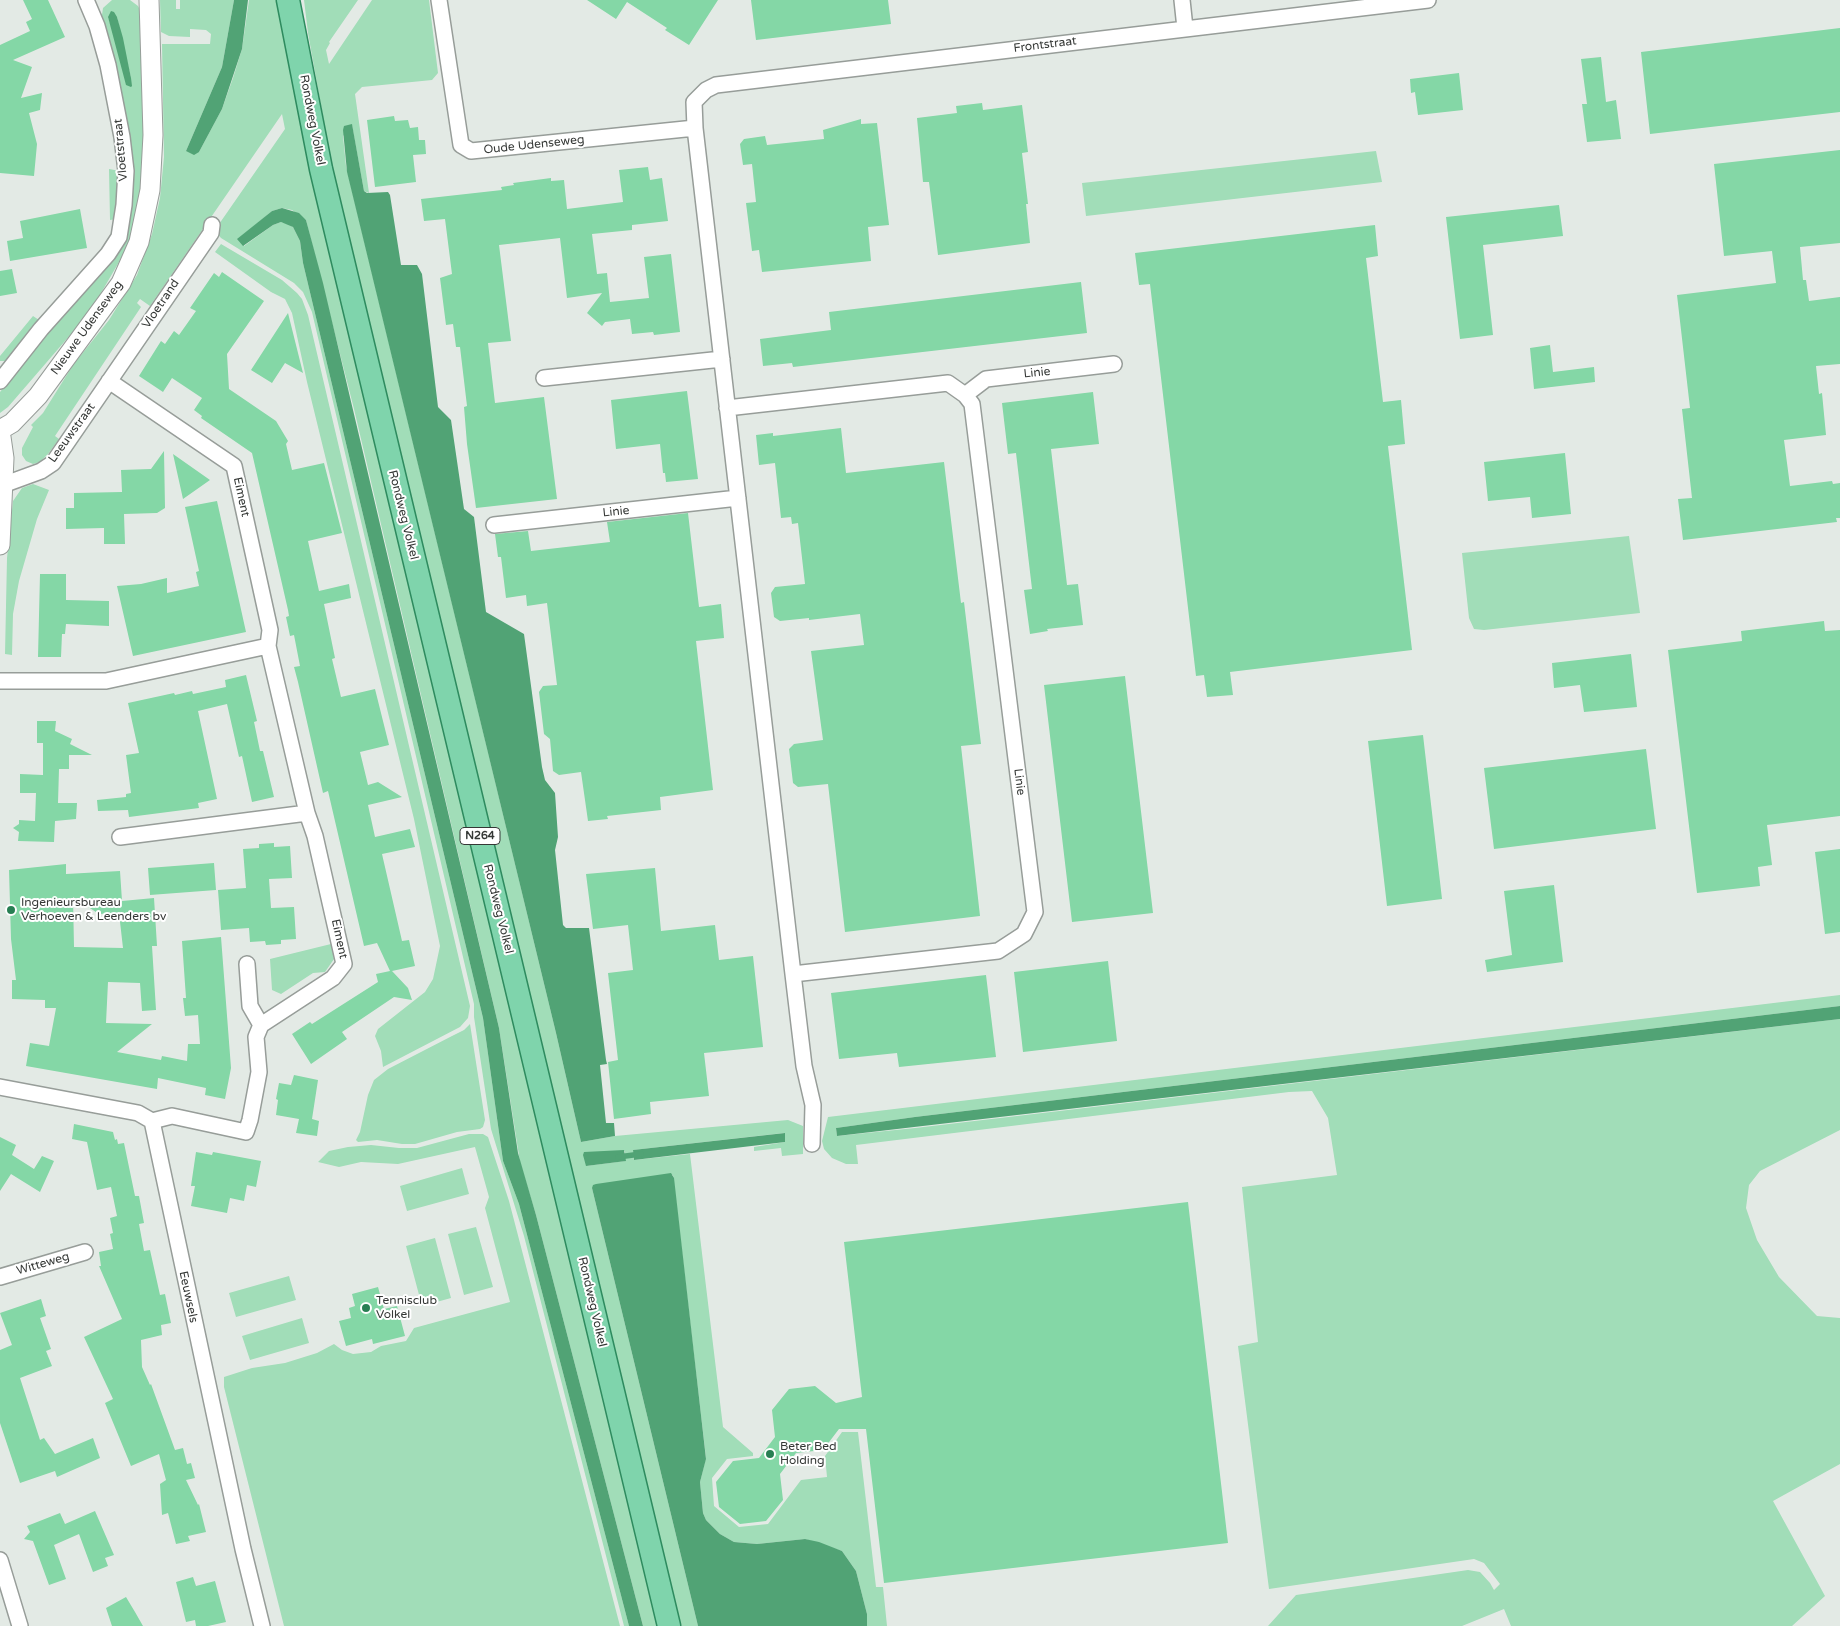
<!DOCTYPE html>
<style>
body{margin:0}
canvas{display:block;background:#e3eae5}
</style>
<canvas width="1840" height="1626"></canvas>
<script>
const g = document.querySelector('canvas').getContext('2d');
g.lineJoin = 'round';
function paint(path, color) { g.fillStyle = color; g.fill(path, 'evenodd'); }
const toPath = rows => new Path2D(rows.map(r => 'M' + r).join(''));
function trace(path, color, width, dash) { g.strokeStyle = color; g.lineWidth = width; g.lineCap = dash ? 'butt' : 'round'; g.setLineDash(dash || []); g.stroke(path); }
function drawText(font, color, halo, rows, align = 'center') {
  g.font = font + ' "Varela Round",sans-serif'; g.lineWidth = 4; g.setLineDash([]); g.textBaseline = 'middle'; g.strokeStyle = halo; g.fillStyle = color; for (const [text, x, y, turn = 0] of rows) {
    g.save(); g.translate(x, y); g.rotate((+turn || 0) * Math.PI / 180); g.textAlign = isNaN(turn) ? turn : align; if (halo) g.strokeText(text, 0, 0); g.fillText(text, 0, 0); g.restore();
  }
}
const green = toPath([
 [112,0,130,0,138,6,141,12,144,122,143,176,138,208,130,243,90,312,40,370,8,407,0,413,0,392,55,324,89,283,116,256,129,222,131,192,101,22,103,8],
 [108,17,117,17,131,78,110,23],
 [160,0,176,0,176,9,180,9,180,0,234,0,222,67,186,151,199,152,222,109,233,78,242,49,249,0,277,0,311,176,659,1626,643,1626,536,1215,520,1162,499,1028,354,409,306,220,292,210,282,208,272,211,242,236,244,246,273,225,281,222,288,224,293,227,300,241,303,263,483,1018,503,1161,519,1204,629,1626,624,1626,524,1236,491,1129,474,1017,474,1004,312,312,303,292,294,283,221,238,217,233,217,227,285,129,282,114,150,306,140,299,137,303,141,307,55,436,59,439,48,454,40,462,33,464,26,461,22,455,22,448,33,427,31,425,43,413,73,365,109,320,137,275,152,234,160,198,164,157,162,44,210,44,211,34,206,30,190,29,190,37,169,36,161,32],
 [304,0,358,0,329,42,330,43,326,50,329,64,372,0,429,0,438,73,432,80,362,87,355,94,369,193,364,191,352,125,343,136,346,166,556,1033,581,1142,615,1136,788,1120,803,1126,803,1154,782,1156,781,1148,754,1151,754,1147,785,1142,784,1133,633,1150,633,1153,625,1154,625,1151,586,1166,625,1161,625,1157,633,1156,634,1160,690,1154,723,1427,753,1453,753,1456,727,1459,712,1478,714,1506,739,1527,768,1524,801,1480,827,1477,825,1456,842,1432,858,1432,876,1587,883,1587,887,1626,867,1626,867,1614,856,1571,842,1551,805,1539,757,1544,734,1542,720,1534,706,1520,703,1513,700,1482,706,1458,673,1175,592,1188,698,1626,680,1626,333,172,308,33],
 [1376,151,1382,182,1086,216,1082,183],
 [109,169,120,171,117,219,110,220],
 [221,244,282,280,297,293,302,299,308,315,470,1006,468,1018,460,1027,383,1067,381,1051,375,1036,378,1029,425,992,433,979,440,946,414,819,307,382,292,313,285,299,271,292,215,252],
 [33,316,39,320,8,361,0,361,0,356],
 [33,484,49,490,37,519,19,581,13,614,12,655,5,654,7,558,13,501,22,488],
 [1629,536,1640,613,1484,630,1474,629,1469,618,1462,553],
 [331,944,334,959,325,972,313,973,281,994,272,990,270,959],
 [1840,995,1840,1006,915,1117,836,1128,837,1136,915,1128,1840,1019,1840,1130,1760,1171,1749,1185,1746,1208,1757,1240,1779,1277,1817,1316,1840,1318,1840,1464,1773,1501,1825,1596,1792,1626,1511,1626,1504,1609,1462,1626,1268,1626,1296,1595,1468,1570,1480,1572,1490,1583,1494,1590,1500,1584,1484,1563,1474,1559,1269,1589,1238,1346,1258,1342,1242,1187,1337,1175,1328,1118,1312,1091,1289,1092,856,1145,858,1164,846,1164,832,1158,824,1149,822,1141,828,1117],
 [470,1024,485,1120,483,1127,480,1129,457,1132,415,1144,402,1144,377,1140,358,1142,356,1140,360,1132,368,1095,374,1080,388,1069,452,1036,464,1030],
 [469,1134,483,1134,488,1137,509,1201,620,1626,284,1626,224,1387,224,1377,252,1368,285,1363,317,1353,334,1344,342,1350,353,1354,371,1352,381,1346,406,1341,414,1328,510,1302,485,1208,489,1197,475,1147,398,1164,361,1162,339,1167,318,1162,329,1151,348,1147,371,1145,399,1148,417,1148],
 [462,1168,469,1194,407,1211,400,1186],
 [476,1227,493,1287,464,1295,448,1234],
 [435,1238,451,1298,422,1306,406,1246],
 [289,1276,296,1300,236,1317,229,1293],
 [302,1318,309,1343,250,1360,242,1336]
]);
const water = toPath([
 [234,0,248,0,242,49,222,109,199,152,194,155,186,151,222,67],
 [111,11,114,12,117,17,123,38,131,78,132,86,131,87,126,85,108,17],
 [352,124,364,191,367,193,388,192,390,195,401,265,417,265,422,274,438,407,451,420,464,509,474,517,486,612,524,634,542,767,545,780,555,793,558,837,555,850,563,925,566,928,589,928,606,1060,607,1064,600,1065,606,1123,614,1123,615,1136,581,1142,556,1033,347,172,343,130,344,126],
 [282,208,299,213,306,220,323,283,499,1028,518,1153,536,1215,643,1626,629,1626,519,1204,503,1161,483,1018,303,263,300,241,293,227,281,222,273,225,243,246,237,239,272,211],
 [1840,1006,1840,1019,837,1136,836,1128,915,1117],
 [785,1133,785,1142,634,1160,633,1150],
 [624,1150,626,1161,586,1166,583,1155,584,1152],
 [671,1173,674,1178,706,1459,700,1482,703,1513,706,1520,720,1534,734,1542,757,1544,805,1539,819,1542,842,1551,856,1571,867,1614,867,1626,698,1626,592,1188,593,1185,596,1184]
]);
const stream = toPath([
 [618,1157,641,1154]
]);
const building = toPath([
 [23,0,48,0,65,37,13,60,32,67,21,98,42,93,40,110,29,113,37,144,34,176,0,173,0,45,30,31,26,22,32,19],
 [587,0,718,0,689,45,665,30,667,28,627,2,616,19],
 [751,0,888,0,891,24,756,40],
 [1840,28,1840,112,1650,134,1641,52],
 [1601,57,1606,102,1616,100,1621,139,1587,142,1582,104,1587,104,1581,59],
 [1459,73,1463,110,1418,115,1415,92,1411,93,1410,79],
 [982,103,983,110,1022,105,1028,152,1022,153,1028,204,1026,204,1030,243,938,255,929,182,923,182,917,118,957,113,956,106],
 [394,116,395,121,408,120,410,128,418,127,419,140,425,140,426,154,413,155,416,182,375,187,367,120],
 [861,119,861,124,877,123,889,225,868,227,871,261,762,272,759,250,752,251,746,203,756,202,752,164,743,165,740,144,744,139,765,136,767,145,824,139,823,130],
 [1840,150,1840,243,1800,247,1803,280,1806,280,1809,301,1840,297,1840,364,1816,366,1819,394,1822,393,1826,435,1784,440,1790,486,1832,481,1833,484,1840,483,1840,518,1836,518,1837,522,1683,540,1678,499,1692,498,1682,409,1690,408,1677,295,1776,283,1772,251,1724,256,1714,164],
 [648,167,650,180,662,178,668,221,632,225,632,230,592,234,597,274,607,273,610,302,649,298,644,257,671,254,680,332,654,335,653,332,632,334,630,319,605,322,602,326,587,313,602,293,567,298,560,238,499,245,511,341,488,343,495,403,544,397,557,499,476,508,467,444,464,407,467,406,460,347,456,347,453,324,446,325,440,278,452,274,445,219,424,221,421,199,502,190,501,187,514,185,513,183,551,178,551,181,564,180,567,209,623,202,619,170],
 [1559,205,1563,236,1483,245,1493,335,1460,339,1446,217],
 [80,209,87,248,10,261,7,241,23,238,20,221],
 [1375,225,1378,256,1366,258,1383,402,1401,400,1405,444,1388,446,1412,650,1230,672,1233,695,1207,697,1204,675,1196,676,1150,284,1139,285,1135,253],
 [12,269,17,293,0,296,0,271],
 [222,272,264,301,227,354,229,389,276,421,288,441,286,444,292,470,324,463,342,533,308,541,319,591,349,584,351,598,324,604,335,658,332,659,341,697,375,689,389,745,360,752,368,785,378,782,402,797,368,805,375,837,410,829,415,847,382,854,402,941,409,940,415,966,392,971,408,988,412,1000,394,997,342,1032,347,1039,311,1064,292,1034,310,1022,312,1024,378,982,376,974,390,971,377,943,364,946,328,791,323,793,298,682,294,667,300,666,294,635,290,636,286,617,289,616,288,610,252,453,201,418,202,416,194,410,202,398,172,378,163,392,139,376,161,341,165,344,174,331,179,335,196,311,190,308,214,273,219,277],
 [1081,282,1087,333,793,367,792,363,763,366,760,339,831,330,829,312],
 [288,313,303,373,285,363,272,383,251,370],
 [1550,345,1553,372,1594,367,1595,382,1534,389,1530,348],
 [687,391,698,479,666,482,665,473,663,473,660,444,616,449,611,400],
 [1093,392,1099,444,1051,449,1067,585,1078,584,1083,625,1047,629,1048,631,1030,634,1024,590,1032,589,1016,453,1008,454,1002,403],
 [841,428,846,473,944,462,961,603,964,602,981,744,961,746,980,916,845,932,828,784,798,787,793,783,789,749,794,744,823,740,811,651,864,645,860,614,809,620,809,618,780,621,774,617,771,593,775,587,805,584,798,523,792,524,791,517,781,518,775,463,759,465,756,435,773,433,773,436],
 [164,451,165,508,157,513,124,514,125,544,104,544,104,528,66,529,66,508,74,508,74,493,122,492,121,470,151,469],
 [1565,453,1571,514,1532,518,1530,497,1488,501,1484,462],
 [173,454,210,480,183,499],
 [217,501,246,632,133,656,117,586,141,584,167,578,167,593,199,586,196,572,199,571,185,507],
 [688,513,699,607,721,604,724,638,696,641,713,790,660,797,661,810,607,816,608,819,588,821,581,772,559,775,553,771,550,739,544,734,539,692,543,686,557,685,547,603,527,606,526,595,506,598,501,557,498,557,495,534,528,531,531,551,610,542,607,522],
 [40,574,66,574,66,600,109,601,109,626,66,624,65,634,62,634,61,657,38,657],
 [1824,621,1825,631,1840,630,1840,816,1767,825,1772,865,1758,867,1760,886,1697,893,1668,650,1742,641,1741,631],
 [1631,654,1637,707,1584,712,1580,685,1554,688,1552,663],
 [246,675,257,721,254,722,260,751,263,751,274,797,252,802,242,756,239,757,227,704,198,711,217,799,198,803,199,808,129,817,128,810,98,811,97,800,126,797,126,794,131,793,126,755,139,753,128,703,174,693,175,695,192,691,193,694,226,687,225,680],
 [1125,676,1153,913,1072,922,1044,685],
 [37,721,56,721,55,731,72,739,70,744,92,755,69,755,69,769,59,769,58,803,77,803,76,819,55,821,54,842,18,841,19,832,13,828,19,824,19,820,35,821,36,793,20,793,20,774,43,775,43,743,37,743],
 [1423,735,1442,899,1387,906,1368,741],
 [1646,749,1656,829,1494,849,1484,768],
 [274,843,274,847,290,846,292,878,269,879,271,908,294,907,296,939,281,940,281,944,266,945,265,941,250,942,249,928,221,930,218,890,246,888,243,849,259,848,259,844],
 [1840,849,1840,932,1825,934,1815,852],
 [214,863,216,890,150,895,148,868],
 [66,864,66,874,120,871,122,901,154,898,157,946,152,946,156,1010,142,1011,140,983,108,982,106,1023,152,1024,117,1052,161,1060,162,1056,187,1061,188,1044,200,1044,198,1015,185,1016,183,998,186,998,182,941,221,937,231,1068,225,1099,205,1095,206,1088,158,1078,157,1089,26,1066,30,1043,49,1046,56,1008,45,1008,45,1000,12,999,12,980,16,980,11,939,9,870],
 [73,897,99,914,119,913,123,948,74,947],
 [655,868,661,931,715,925,719,960,753,956,763,1047,704,1053,709,1096,650,1102,651,1114,614,1119,608,1062,618,1060,608,973,633,970,628,925,593,929,586,874],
 [1554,885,1563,962,1487,972,1485,960,1512,955,1504,891],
 [1108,961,1117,1041,1023,1052,1014,972],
 [986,975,996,1057,899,1067,897,1053,839,1059,831,993],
 [294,1075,318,1080,312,1119,319,1121,317,1136,296,1133,299,1119,276,1115,278,1100,276,1099,279,1083,291,1085],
 [74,1124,113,1132,115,1140,117,1139,118,1144,124,1143,135,1196,139,1196,144,1223,139,1224,144,1251,150,1250,160,1295,165,1294,171,1323,161,1325,162,1335,141,1340,142,1367,150,1385,151,1384,175,1450,183,1448,187,1464,191,1463,195,1478,186,1480,198,1505,199,1504,206,1532,188,1536,190,1541,176,1544,168,1513,162,1515,160,1484,166,1480,159,1454,131,1466,105,1403,113,1399,84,1337,122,1319,99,1266,101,1266,99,1252,113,1249,110,1234,113,1233,110,1218,117,1216,111,1187,97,1190,87,1142,72,1139],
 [0,1137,16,1145,12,1155,34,1169,42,1156,54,1161,40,1192,11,1174,0,1191],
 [196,1152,212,1155,213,1152,261,1161,256,1187,247,1185,244,1201,230,1198,227,1213,191,1206,195,1186,191,1186],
 [1188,1202,1228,1543,884,1583,866,1429,839,1429,823,1450,796,1453,780,1474,783,1500,766,1521,740,1524,719,1507,716,1482,733,1461,759,1458,775,1437,772,1410,789,1389,815,1386,836,1403,862,1397,844,1242],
 [378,1287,384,1309,397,1306,405,1336,373,1344,372,1339,346,1346,339,1321,351,1318,349,1308,355,1306,352,1294],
 [41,1299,46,1316,40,1318,51,1349,46,1351,52,1366,20,1378,40,1440,44,1438,55,1454,93,1438,100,1458,57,1477,55,1471,20,1483,0,1423,0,1350,12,1345,0,1313],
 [95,1511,114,1555,105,1558,108,1566,93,1572,79,1534,54,1545,66,1579,49,1585,33,1541,24,1539,30,1532,27,1526,60,1513,65,1524],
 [193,1577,196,1586,215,1581,226,1622,208,1626,196,1626,195,1620,186,1622,176,1582],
 [126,1597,135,1612,143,1626,112,1626,106,1608]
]);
const minor = toPath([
 [439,0,461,145,471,151,695,128],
 [1182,0,1185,28],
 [544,378,722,359],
 [0,381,41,329,108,254,119,237,124,205,126,171,122,137,108,65,97,26,86,0],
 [109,381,234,466,270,630,268,646,307,813,315,836,344,964,333,978,261,1025,256,1037,259,1072,250,1120,246,1132,172,1116,152,1121],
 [965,395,986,379,1114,364],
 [727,408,948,383,965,395,972,404,1035,912,1024,934,998,951,793,974],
 [0,486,41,471,53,463,211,233,212,225],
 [494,525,738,498],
 [0,681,106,681,268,646],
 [120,837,307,813],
 [247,964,250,1006,261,1025],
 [0,1087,138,1113,152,1121,243,1549,262,1626],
 [812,1144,813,1105,804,1066,793,974,695,128,694,102,706,90,716,85,1428,0],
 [0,1277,85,1252],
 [0,1560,20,1626]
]);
const tertiary = toPath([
 [0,430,12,423,38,396,121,283,139,242,150,190,153,135,149,0],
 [0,545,4,458,0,430]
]);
const primary = toPath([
 [288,0,321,169,669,1626]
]);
const markers = [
 [11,910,5,"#287f53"],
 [366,1308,5,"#287f53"],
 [770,1454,5,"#287f53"]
];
const shields = [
 [480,836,40]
];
const shieldNames = [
 ["N264",480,836]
];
const streetNames = [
 ["Frontstraat",1045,45,-7],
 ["Rondweg Volkel",312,120,79],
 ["Oude Udenseweg",534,145,-6],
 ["Vloetstraat",121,150,-95],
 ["Vloetrand",161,304,-56],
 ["Nieuwe Udenseweg",87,328,-54],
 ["Linie",1037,373,-6],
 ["Leeuwstraat",72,433,-54],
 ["Eiment",241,497,78],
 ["Linie",616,512,-6],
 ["Rondweg Volkel",403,515,76],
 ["Linie",1019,782,83],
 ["Rondweg Volkel",498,909,76],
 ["Eiment",339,939,78],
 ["Witteweg",43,1264,-16],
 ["Eeuwsels",188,1297,78],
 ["Rondweg Volkel",592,1302,77]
];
const poiNames = [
 ["Ingenieursbureau",21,903],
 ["Verhoeven & Leenders bv",21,917],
 ["Tennisclub",376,1301],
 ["Volkel",376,1315],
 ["Beter Bed",780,1447],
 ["Holding",780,1461]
];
paint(green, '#a1ddb8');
paint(water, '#51a375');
trace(stream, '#51a375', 5.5);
paint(building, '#84d7a6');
trace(minor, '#979d99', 18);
trace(tertiary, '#979d99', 21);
trace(primary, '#2e8b5f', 25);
trace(minor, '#fff', 15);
trace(tertiary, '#fff', 19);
trace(primary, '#7fd4ac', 22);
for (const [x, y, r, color] of markers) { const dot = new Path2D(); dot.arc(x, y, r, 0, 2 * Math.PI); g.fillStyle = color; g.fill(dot); trace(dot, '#fff', 2); }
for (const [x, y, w] of shields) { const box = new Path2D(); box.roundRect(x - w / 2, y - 8.5, w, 17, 4); g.fillStyle = '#fff'; g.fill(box); trace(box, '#353836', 1); }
drawText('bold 11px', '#353836', null, shieldNames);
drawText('12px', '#353836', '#fff', streetNames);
drawText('12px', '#353836', '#fff', poiNames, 'left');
</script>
